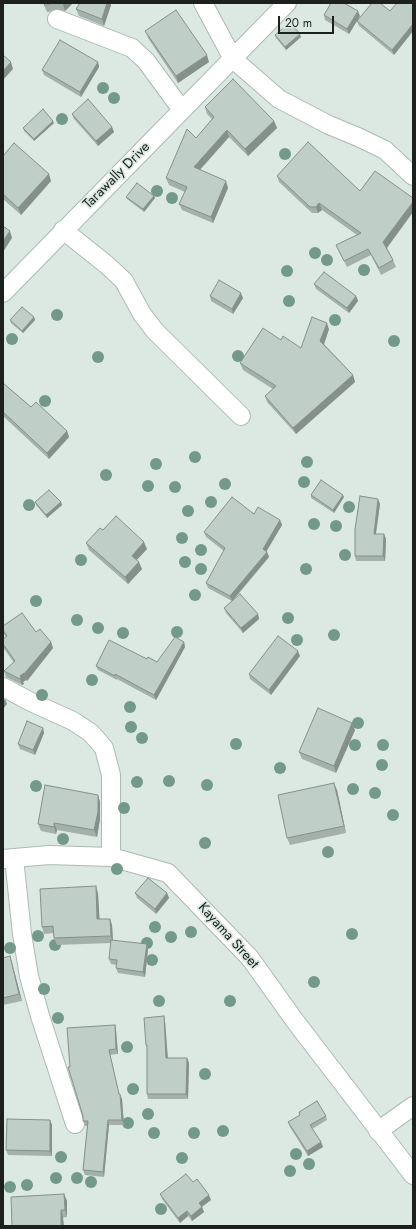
<!DOCTYPE html>
<style>
body{margin:0}
#map{position:relative;width:416px;height:1229px;overflow:hidden;background:#dbe9e2;font-family:Jost,sans-serif}
canvas{display:block}
.frame{position:absolute;inset:0;border:4px solid #1c211e;pointer-events:none}
.scale{position:absolute;left:278px;top:16px;width:56px;height:18px;box-sizing:border-box;border:2px solid #1c211e;border-top:0;padding-left:5px;font-size:12px;line-height:14px;white-space:nowrap;color:#1c211e;-webkit-text-stroke:3px #dbe9e2;paint-order:stroke}
</style>
<div id="map">
<canvas width="416" height="1229"></canvas>
<div class="frame"></div>
<div class="scale">20 m</div>
</div>
<script>
const g = document.querySelector('canvas').getContext('2d');
g.lineJoin = 'round';
const toPath = rows => new Path2D(rows.map(r => 'M' + r).join(''));
function trace(path, color, width, dash) { g.strokeStyle = color; g.lineWidth = width; g.lineCap = dash ? 'butt' : 'round'; g.setLineDash(dash || []); g.stroke(path); }
function paint(path, color) { g.fillStyle = color; g.fill(path, 'evenodd'); }
function drawText(font, color, halo, rows, align = 'center') {
  g.font = font + ' Jost,sans-serif'; g.lineWidth = 3.5; g.setLineDash([]); g.textBaseline = 'middle'; g.strokeStyle = halo; g.fillStyle = color; for (const [text, x, y, turn = 0] of rows) {
    g.save(); g.translate(x, y); g.rotate((+turn || 0) * Math.PI / 180); g.textAlign = isNaN(turn) ? turn : align; if (halo) g.strokeText(text, 0, 0); g.fillText(text, 0, 0); g.restore();
  }
}
const street = toPath([
 [203,3,233,59,279,99,329,125,358,137,385,150,413,176],
 [57,19,132,48,146,61,182,110],
 [63,230,107,265,124,281,142,314,155,331,241,416],
 [3,293,287,3],
 [3,687,31,702,73,721,91,733,104,748,111,775,111,857],
 [14,858,22,934,29,976,40,1016,75,1124],
 [3,859,49,855,111,857,168,873,250,958,295,1021,413,1175],
 [378,1131,413,1106]
]);
const trees = [
 [103,88],
 [114,98],
 [62,119],
 [285,154],
 [157,191],
 [172,198],
 [315,253],
 [327,260],
 [364,270],
 [287,271],
 [289,301],
 [57,315],
 [335,320],
 [12,339],
 [394,341],
 [238,356],
 [98,357],
 [45,401],
 [195,457],
 [307,462],
 [156,464],
 [106,475],
 [304,482],
 [225,484],
 [148,486],
 [175,487],
 [211,502],
 [29,505],
 [349,507],
 [188,511],
 [314,524],
 [336,526],
 [182,538],
 [201,550],
 [345,555],
 [81,560],
 [185,562],
 [201,569],
 [306,569],
 [195,595],
 [36,601],
 [288,618],
 [77,620],
 [98,628],
 [177,632],
 [123,633],
 [334,635],
 [297,640],
 [92,680],
 [42,695],
 [130,707],
 [358,723],
 [131,727],
 [142,738],
 [236,744],
 [355,745],
 [383,745],
 [382,765],
 [280,768],
 [169,781],
 [137,782],
 [207,785],
 [36,786],
 [353,789],
 [375,793],
 [124,808],
 [393,815],
 [63,839],
 [205,843],
 [328,852],
 [117,869],
 [155,927],
 [191,932],
 [352,934],
 [38,936],
 [171,937],
 [147,943],
 [55,945],
 [10,948],
 [152,960],
 [314,982],
 [44,989],
 [159,1001],
 [230,1001],
 [58,1018],
 [127,1047],
 [205,1074],
 [133,1089],
 [148,1114],
 [128,1123],
 [223,1131],
 [154,1133],
 [194,1133],
 [296,1154],
 [61,1157],
 [182,1158],
 [309,1164],
 [290,1171],
 [56,1178],
 [77,1178],
 [91,1182],
 [27,1185],
 [10,1187],
 [161,1209]
];
const wall = toPath([
 [45,3,73,3,65,11,56,9,49,12,47,12,44,5],
 [80,3,110,3,111,5,104,26,79,16,76,9],
 [413,3,413,31,394,55,359,26,357,21,349,34,325,20,324,15,360,16,357,20],
 [145,31,209,62,178,83,148,38],
 [275,35,301,37,286,50,276,38],
 [98,62,99,67,81,97,44,75,42,70],
 [205,107,274,121,277,128,248,156,229,137,200,170,228,188,213,223,182,210,179,204,185,192,169,185,166,178,196,138,212,119,207,114],
 [72,114,112,127,114,132,98,146,74,119],
 [54,123,34,141,24,131,23,128],
 [3,156,51,181,21,215,3,199],
 [277,176,360,191,413,212,387,248,393,260,396,267,381,275,371,255,347,267,336,245,357,235,322,210,318,213,312,213,279,182],
 [154,196,155,198,144,212,127,199,126,197],
 [314,284,356,296,358,301,349,313,316,289],
 [210,296,243,298,233,314,211,301],
 [34,317,35,320,23,333,11,323,10,320],
 [329,329,324,344,353,375,355,382,296,434,267,402,265,396,273,389,243,370,240,363,281,340,301,348],
 [3,383,31,407,67,431,69,437,49,459,3,416],
 [311,495,344,497,334,513,311,498],
 [35,502,61,502,62,505,47,518,36,505],
 [380,504,376,534,384,534,386,539,385,561,356,561,355,556],
 [254,514,280,520,282,525,266,551,267,552,269,557,234,599,258,614,259,619,243,633,226,613,224,608,232,601,208,588,206,583,224,551,206,537,204,532],
 [103,530,147,549,136,560,142,569,128,584,89,550,86,543],
 [3,626,36,632,51,642,53,648,27,681,26,680,23,682,24,684,22,685,6,677,4,671,14,663,3,647,3,639,6,637,3,633],
 [184,642,185,647,156,700,117,679,117,680,98,670,96,666,147,659,157,662],
 [300,656,271,695,250,679,249,674],
 [43,728,44,733,35,755,20,749,18,744],
 [355,730,336,773,302,759,299,752],
 [337,790,346,833,290,845,287,838],
 [98,795,100,802,100,819,97,837,57,830,56,834,41,831,38,824],
 [98,893,99,919,110,919,112,925,113,940,148,949,145,977,118,973,116,968,117,965,111,964,109,959,111,943,57,945,54,938,54,933,44,934,42,927],
 [135,893,167,893,169,898,156,914,137,898],
 [10,956,12,963,22,1001,3,1005,3,958],
 [165,1021,168,1058,187,1058,189,1063,188,1099,148,1099,147,1094,147,1049,146,1045],
 [115,1025,116,1030,118,1054,110,1055,119,1094,122,1099,124,1125,109,1125,104,1177,85,1175,83,1170,87,1126,85,1126,83,1121,83,1116,70,1067],
 [299,1112,326,1116,327,1120,312,1129,321,1142,323,1147,308,1156,290,1127,288,1122,300,1115],
 [50,1120,52,1125,52,1156,8,1155,6,1150],
 [193,1182,211,1200,202,1207,204,1212,192,1221,188,1216,180,1223,162,1199,160,1194],
 [64,1194,67,1201,67,1217,12,1226]
]);
const shadedWall = toPath([
 [64,3,73,3,65,11,63,4],
 [107,3,110,3,111,5,104,26,102,19],
 [358,11,360,16,349,34,347,29],
 [413,24,413,31,394,55,392,50],
 [300,34,301,37,286,50,285,47],
 [207,55,209,62,178,83,176,76],
 [11,62,13,69,3,80,3,71],
 [98,62,99,67,81,97,80,92],
 [53,121,54,123,34,141,34,139],
 [274,121,277,128,248,156,245,149],
 [112,127,114,132,98,146,96,141],
 [227,130,229,137,196,174,194,167],
 [49,174,51,181,21,215,18,208],
 [226,181,228,188,213,223,211,217],
 [154,196,155,198,144,212,143,209],
 [413,202,413,212,386,249,383,242],
 [319,203,322,210,318,213,316,207],
 [10,231,12,238,3,252,3,241],
 [241,293,243,298,233,314,232,309],
 [356,296,358,301,349,313,347,308],
 [34,317,35,320,23,333,22,331],
 [327,323,329,329,323,347,320,341],
 [353,375,355,382,296,434,293,428],
 [67,431,69,437,49,459,47,453],
 [343,495,344,497,334,513,333,510],
 [378,499,380,504,375,539,374,534],
 [61,502,62,505,47,518,46,515],
 [280,520,282,525,265,554,263,549],
 [384,534,386,539,385,561,383,556],
 [144,542,147,549,134,563,132,556],
 [267,552,269,557,232,601,230,596],
 [139,562,142,569,128,584,125,577],
 [258,614,259,619,243,633,241,628],
 [51,642,53,648,27,681,24,674],
 [184,642,185,647,156,700,154,695],
 [298,651,300,656,271,695,269,690],
 [24,673,26,680,23,682,24,684,22,685,20,679,20,676],
 [5,699,7,704,3,709,3,702],
 [352,723,355,730,336,773,334,766],
 [43,728,44,733,35,755,33,750],
 [334,783,337,790,346,833,344,826],
 [98,795,100,802,100,819,97,837,94,830],
 [54,823,57,830,56,834,54,827],
 [96,886,98,893,100,926,97,919],
 [167,893,169,898,156,914,155,909],
 [110,919,112,925,113,943,111,936],
 [147,944,148,949,145,977,143,972],
 [10,956,12,963,22,1001,19,994],
 [164,1016,165,1021,168,1063,166,1058],
 [115,1025,116,1030,118,1054,116,1049],
 [187,1058,189,1063,188,1099,186,1094],
 [120,1094,122,1099,124,1125,122,1120],
 [50,1120,52,1125,52,1156,50,1151],
 [108,1120,109,1125,104,1177,103,1172],
 [321,1142,323,1147,308,1156,307,1151],
 [64,1194,67,1201,67,1217,65,1210],
 [209,1195,211,1200,200,1208,199,1203],
 [202,1207,204,1212,192,1221,191,1216],
 [61,1210,63,1217,64,1226,61,1226],
 [187,1211,188,1216,180,1223,178,1218]
]);
const building = toPath([
 [45,3,51,3,47,5,44,5,45,3],
 [80,3,107,3,102,19,76,9,80,3],
 [331,3,344,3,358,11,347,29,324,15,331,3],
 [372,3,380,3,390,11,397,3,413,3,413,24,392,50,357,21,372,3],
 [176,10,207,55,176,76,145,31,176,10],
 [290,22,300,34,285,47,275,35,290,22],
 [60,40,98,62,80,92,42,70,60,40],
 [3,55,11,62,3,71,3,55],
 [233,79,274,121,245,149,227,130,194,167,226,181,211,217,179,204,187,187,166,178,187,129,196,138,214,117,205,107,233,79],
 [88,99,112,127,96,141,72,114,88,99],
 [43,109,53,121,34,139,23,128,43,109],
 [308,142,360,191,375,171,413,198,413,202,383,242,393,260,379,268,368,249,344,261,336,245,361,233,319,203,316,207,310,207,277,176,308,142],
 [14,143,49,174,18,208,3,194,3,156,14,143],
 [137,183,154,196,143,209,126,197,137,183],
 [3,226,10,231,3,241,3,226],
 [324,272,356,296,347,308,314,284,324,272],
 [219,280,241,293,232,309,210,296,219,280],
 [22,307,34,317,22,331,10,320,22,307],
 [312,317,327,323,320,341,353,375,293,428,265,396,276,386,240,363,263,328,281,340,283,336,301,348,312,317],
 [3,383,31,407,36,402,67,431,47,453,3,412,3,383],
 [321,480,343,495,333,510,311,495,321,480],
 [49,490,61,502,46,515,35,502,49,490],
 [360,496,378,499,374,534,384,534,383,556,355,556,355,529,360,496],
 [232,497,254,514,258,507,280,520,263,549,267,552,230,596,206,583,225,548,204,532,232,497],
 [116,516,144,542,132,556,139,562,125,577,86,543,100,528,103,530,116,516],
 [240,594,258,614,241,628,224,608,240,594],
 [22,613,36,632,40,629,51,642,24,674,24,673,20,676,21,678,20,679,4,671,15,661,3,644,3,639,7,636,3,630,3,626,22,613],
 [278,636,298,651,269,690,249,674,278,636],
 [175,637,184,642,154,695,115,674,115,676,96,666,109,640,147,659,148,657,157,662,175,637],
 [318,708,352,723,334,766,299,752,318,708],
 [27,721,43,728,33,750,18,744,27,721],
 [334,783,344,826,287,838,278,795,334,783],
 [45,785,98,795,98,812,94,830,54,823,54,827,38,824,45,785],
 [148,878,167,893,155,909,135,893,148,878],
 [96,886,97,919,110,919,111,936,54,938,53,926,42,927,40,889,96,886],
 [111,940,147,944,143,972,116,968,117,960,109,959,111,940],
 [10,956,19,994,3,998,3,958,10,956],
 [164,1016,166,1058,187,1058,186,1094,147,1094,147,1045,146,1045,144,1018,164,1016],
 [115,1025,116,1049,109,1050,119,1094,120,1094,122,1120,108,1120,103,1172,83,1170,88,1121,83,1121,83,1116,68,1067,70,1067,67,1028,115,1025],
 [317,1101,326,1116,310,1125,321,1142,307,1151,288,1122,300,1115,299,1112,317,1101],
 [7,1119,50,1120,50,1151,6,1150,7,1119],
 [186,1174,193,1182,197,1179,209,1195,199,1203,202,1207,191,1216,187,1211,178,1218,160,1194,186,1174],
 [64,1194,65,1210,61,1210,61,1226,12,1226,11,1197,64,1194]
]);
const streetNames = [
 ["Tarawally Drive",117,176,-45],
 ["Kayama Street",228,936,48]
];
trace(street, '#abbab3', 20);
trace(street, '#fff', 18);
g.fillStyle = '#72998a';
for (const [x, y] of trees) { g.beginPath(); g.arc(x, y, 6, 0, 2 * Math.PI); g.fill(); }
paint(wall, '#a4b1ab');
paint(shadedWall, '#86908b');
paint(building, '#bfcec7');
trace(building, '#86908b', 1);
drawText('14px', '#1c211e', '#dbe9e2', streetNames);
</script>
